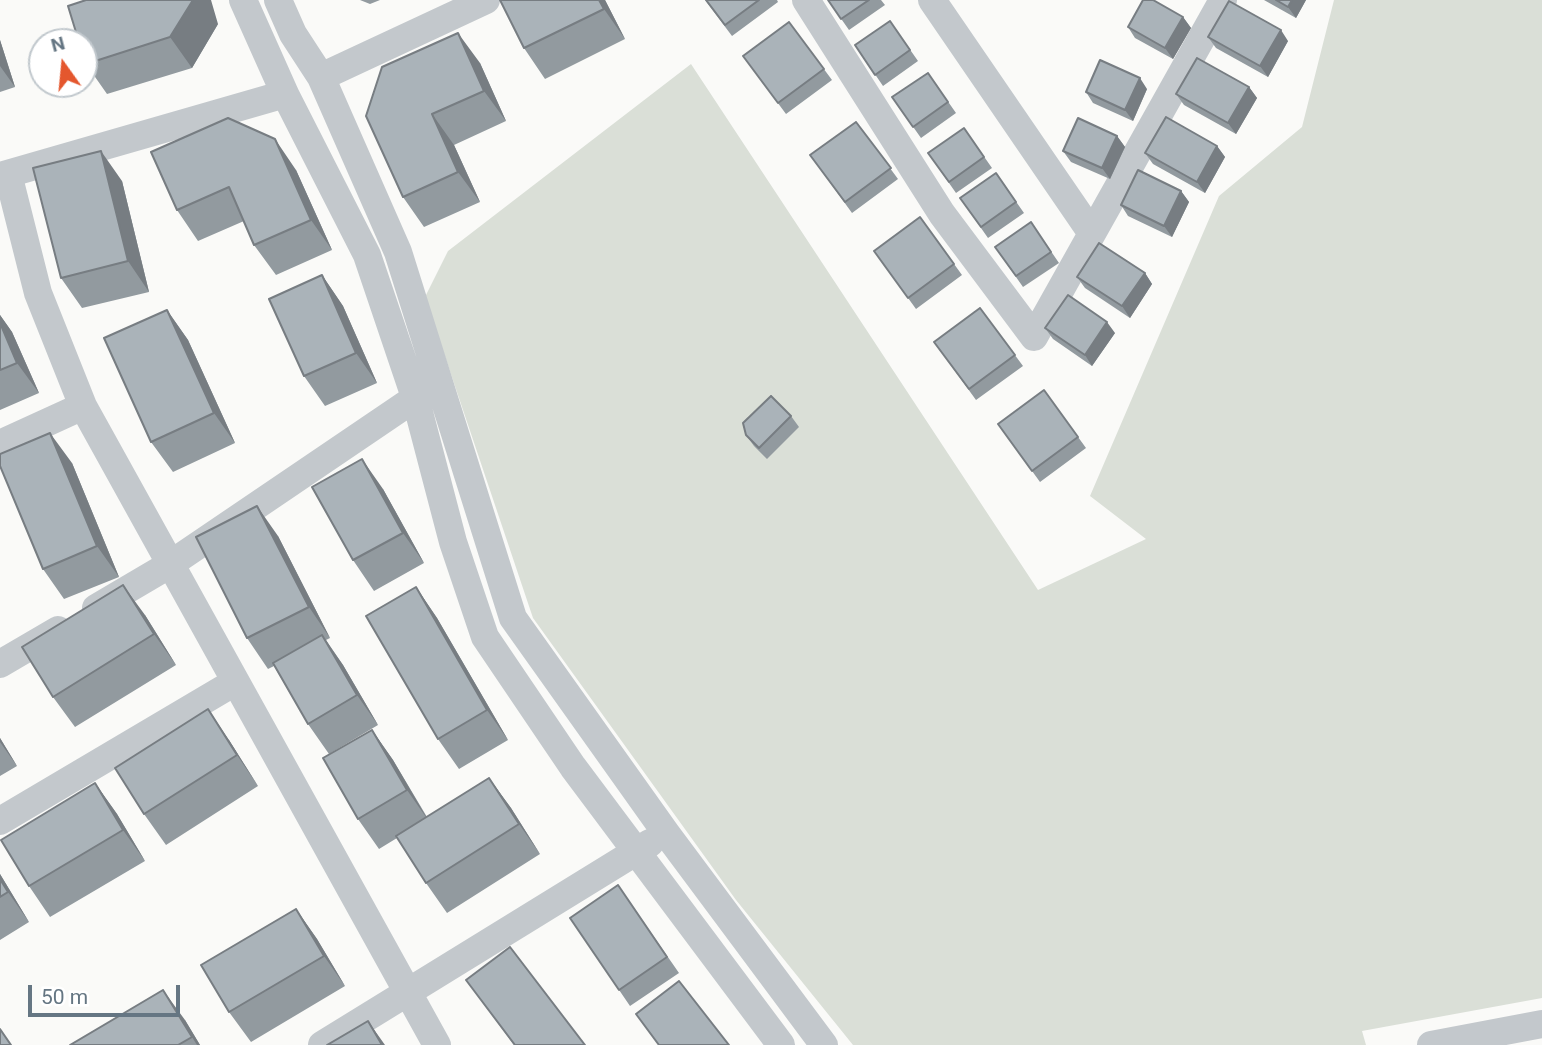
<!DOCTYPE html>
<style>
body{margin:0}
#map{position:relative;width:1542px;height:1045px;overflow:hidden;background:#fafaf8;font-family:Roboto,sans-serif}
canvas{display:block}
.north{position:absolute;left:28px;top:28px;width:70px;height:70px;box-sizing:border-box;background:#fff;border:2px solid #c1c8cd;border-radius:50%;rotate:345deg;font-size:19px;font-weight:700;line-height:28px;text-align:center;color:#657683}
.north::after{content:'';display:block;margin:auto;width:24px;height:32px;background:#e4572e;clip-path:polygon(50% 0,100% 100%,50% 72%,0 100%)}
.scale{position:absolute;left:28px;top:985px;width:152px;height:32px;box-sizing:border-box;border:4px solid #657683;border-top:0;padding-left:9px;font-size:21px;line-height:24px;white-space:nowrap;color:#657683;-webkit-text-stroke:5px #fff;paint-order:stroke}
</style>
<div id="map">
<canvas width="1542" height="1045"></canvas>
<div class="north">N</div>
<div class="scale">50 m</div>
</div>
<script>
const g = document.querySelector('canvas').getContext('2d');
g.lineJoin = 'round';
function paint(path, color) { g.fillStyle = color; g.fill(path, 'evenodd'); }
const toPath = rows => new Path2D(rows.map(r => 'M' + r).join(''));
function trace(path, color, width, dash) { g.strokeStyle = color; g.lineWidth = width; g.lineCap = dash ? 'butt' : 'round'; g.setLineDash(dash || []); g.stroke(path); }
const green = toPath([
 [1334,0,1542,0,1542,998,1362,1031,1366,1045,853,1045,736,900,533,618,425,297,448,251,691,64,1038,590,1146,539,1090,496,1219,196,1302,127]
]);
const minor = toPath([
 [243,0,285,94,367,255,415,397,453,542,485,637,573,767,781,1045],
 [278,0,293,34,321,77,398,252,513,618,666,833,824,1045],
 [806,0,942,214,1034,337,1223,0],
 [932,0,1091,232],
 [321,77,486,0],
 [8,174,38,293,83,406,437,1045],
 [0,176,285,94],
 [0,444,83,406],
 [96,608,169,565,430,388],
 [0,664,58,630],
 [0,821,235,682],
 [322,1045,650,843],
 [1431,1045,1542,1024]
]);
const wall = toPath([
 [360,0,380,0,370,4],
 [500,0,605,0,625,39,545,79,524,48],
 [705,0,777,0,778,2,732,36],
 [828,0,881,0,885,5,849,30],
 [1264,0,1306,0,1296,18],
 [1183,17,1191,28,1173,59,1135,38,1128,27],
 [890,21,918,61,883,86,855,45],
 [789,22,832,80,786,114,743,56],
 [218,24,192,68,107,94,86,64,84,57],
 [1208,37,1288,41,1268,77,1216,48],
 [0,40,15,87,0,92],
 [480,63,506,121,454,145,480,202,424,227,403,197,366,116],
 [928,73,956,113,921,138,892,97],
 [1249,87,1257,98,1236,134,1184,105,1176,94],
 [1147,89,1133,121,1093,103,1086,92],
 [856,122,898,179,852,213,810,155],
 [964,128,992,168,956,193,928,153],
 [1117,136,1125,147,1110,179,1071,162,1063,151],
 [1217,146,1225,157,1205,193,1153,164,1145,153],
 [151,152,296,170,332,250,276,275,254,245,244,221,198,241,177,210],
 [996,173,1024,213,988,238,960,198],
 [122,181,149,292,82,308,61,278],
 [1181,191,1189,202,1172,237,1128,216,1121,205],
 [920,217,962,275,916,309,874,251],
 [1031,222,1059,263,1023,287,995,247],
 [1145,273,1152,284,1130,318,1085,288,1077,277],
 [322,275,343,306,377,383,325,406,304,376],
 [980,308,1023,366,976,400,934,342],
 [167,310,188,340,235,443,173,472,151,442],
 [0,315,12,332,39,393,0,410],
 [1045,328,1115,333,1092,366,1053,339],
 [1044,390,1086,448,1040,482,998,424],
 [791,416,799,427,767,459,754,446,746,435],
 [72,463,119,577,64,599,43,569],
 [383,489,424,563,374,591,353,560],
 [278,536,330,638,326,640,343,665,378,725,329,754,308,724,274,666,268,669,247,638],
 [416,587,437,618,508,740,459,769,438,739],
 [145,615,176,665,75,727,53,697],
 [372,730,393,760,427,817,489,778,511,808,540,854,447,913,426,883,397,838,379,849,358,819],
 [0,738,17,766,0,776],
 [229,740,258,786,166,845,144,814],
 [95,783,117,814,145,861,50,917,29,886],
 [0,874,29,922,0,940],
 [618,885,679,973,630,1006,570,918],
 [296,909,317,939,345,986,251,1042,229,1012],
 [466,980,585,1045,514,1045],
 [185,1020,200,1045,70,1045]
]);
const shadedWall = toPath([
 [193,0,211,0,218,24,192,68,170,37],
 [599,0,605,0,625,39,604,9],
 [1292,0,1306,0,1296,18,1288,7],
 [1183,17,1191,28,1173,59,1165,48],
 [1281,30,1288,41,1268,77,1260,66],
 [458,33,480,63,506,121,484,91],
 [0,40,15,87,0,66],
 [1140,78,1147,89,1133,121,1125,110],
 [1249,87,1257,98,1236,134,1228,123],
 [432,114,454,145,480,202,458,172],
 [1117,136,1125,147,1110,179,1102,168],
 [275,139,296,170,332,250,311,220],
 [1217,146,1225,157,1205,193,1197,182],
 [101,151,122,181,149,292,128,261],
 [1181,191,1189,202,1172,237,1164,226],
 [1145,273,1152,284,1130,318,1122,306],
 [322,275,343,306,377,383,356,353],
 [167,310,188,340,235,443,214,413],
 [0,315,12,332,39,393,17,363,0,323],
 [1107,322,1115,333,1092,366,1085,355],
 [50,433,72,463,119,577,97,546],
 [362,459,383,489,424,563,403,533],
 [257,506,278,536,330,638,309,607],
 [123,585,145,615,176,665,154,634],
 [416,587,437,618,508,740,487,710],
 [322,635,343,665,378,725,357,695],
 [208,709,229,740,258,786,237,755],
 [372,730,393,760,428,820,407,790],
 [0,738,17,766,0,742],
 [489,778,511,808,540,854,519,824],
 [95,783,117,814,145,861,123,830],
 [0,874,29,922,8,892,0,879],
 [296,909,317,939,345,986,324,956],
 [163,990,185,1020,200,1045,197,1045,192,1037],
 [368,1021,385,1045,382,1045]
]);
const building = toPath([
 [86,0,193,0,170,37,86,64,84,57,84,42,79,42,68,6,86,0],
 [500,0,599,0,604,9,524,48,500,0],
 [706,0,759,0,725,25,706,0],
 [828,0,869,0,841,19,828,0],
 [1143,0,1153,0,1183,17,1165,48,1128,27,1143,0],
 [1276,0,1292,0,1288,7,1276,0],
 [1229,1,1281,30,1260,66,1208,37,1229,1],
 [890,21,910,50,875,75,855,45,890,21],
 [789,22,824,69,778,103,743,56,789,22],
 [458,33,484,91,432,114,458,172,403,197,366,116,382,67,458,33],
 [1197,58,1249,87,1228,123,1176,94,1197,58],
 [1100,60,1140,78,1125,110,1086,92,1100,60],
 [928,73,948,102,913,127,892,97,928,73],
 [1166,117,1217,146,1197,182,1145,153,1166,117],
 [228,118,275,139,311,220,254,245,229,187,177,210,151,152,228,118],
 [1078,118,1117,136,1102,168,1063,151,1078,118],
 [856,122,891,168,845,202,810,155,856,122],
 [964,128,984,157,949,182,928,153,964,128],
 [101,151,128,261,61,278,33,168,101,151],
 [1138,170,1181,191,1164,226,1121,205,1138,170],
 [996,173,1016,202,981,227,960,198,996,173],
 [920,217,954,264,908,298,874,251,920,217],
 [1031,222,1051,252,1016,276,995,247,1031,222],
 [1099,243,1145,273,1122,306,1077,277,1099,243],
 [322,275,356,353,304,376,269,299,322,275],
 [1068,295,1107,322,1085,355,1045,328,1068,295],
 [980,308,1015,355,969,389,934,342,980,308],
 [167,310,214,413,151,442,104,338,167,310],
 [0,323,17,363,0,370,0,323],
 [1044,390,1078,437,1032,471,998,424,1044,390],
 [771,396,791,416,759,448,746,435,743,423,771,396],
 [50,433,97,546,43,569,0,466,0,454,50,433],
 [362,459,403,533,353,560,312,487,362,459],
 [257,506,309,607,247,638,196,537,257,506],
 [123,585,154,634,53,697,22,647,123,585],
 [416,587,487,710,438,739,366,616,416,587],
 [322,635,357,695,308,724,273,663,322,635],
 [208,709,237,755,144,814,115,768,208,709],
 [372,730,407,790,358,819,323,758,372,730],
 [489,778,519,824,426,883,396,836,489,778],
 [95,783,123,830,29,886,1,840,95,783],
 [0,879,8,892,0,897,0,879],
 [618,885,667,957,619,990,570,918,618,885],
 [296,909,324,956,229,1012,201,965,296,909],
 [510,947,585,1045,515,1045,466,980,510,947],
 [679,981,729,1045,659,1045,636,1014,679,981],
 [163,990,192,1037,178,1045,70,1045,163,990],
 [368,1021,382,1045,327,1045,368,1021],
 [0,1029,11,1045,0,1045,0,1029]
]);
paint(green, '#dadfd7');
trace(minor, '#c3c8cc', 28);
paint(wall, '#929a9f');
paint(shadedWall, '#777d82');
paint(building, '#aab3b9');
trace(building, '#777d82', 2);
</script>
